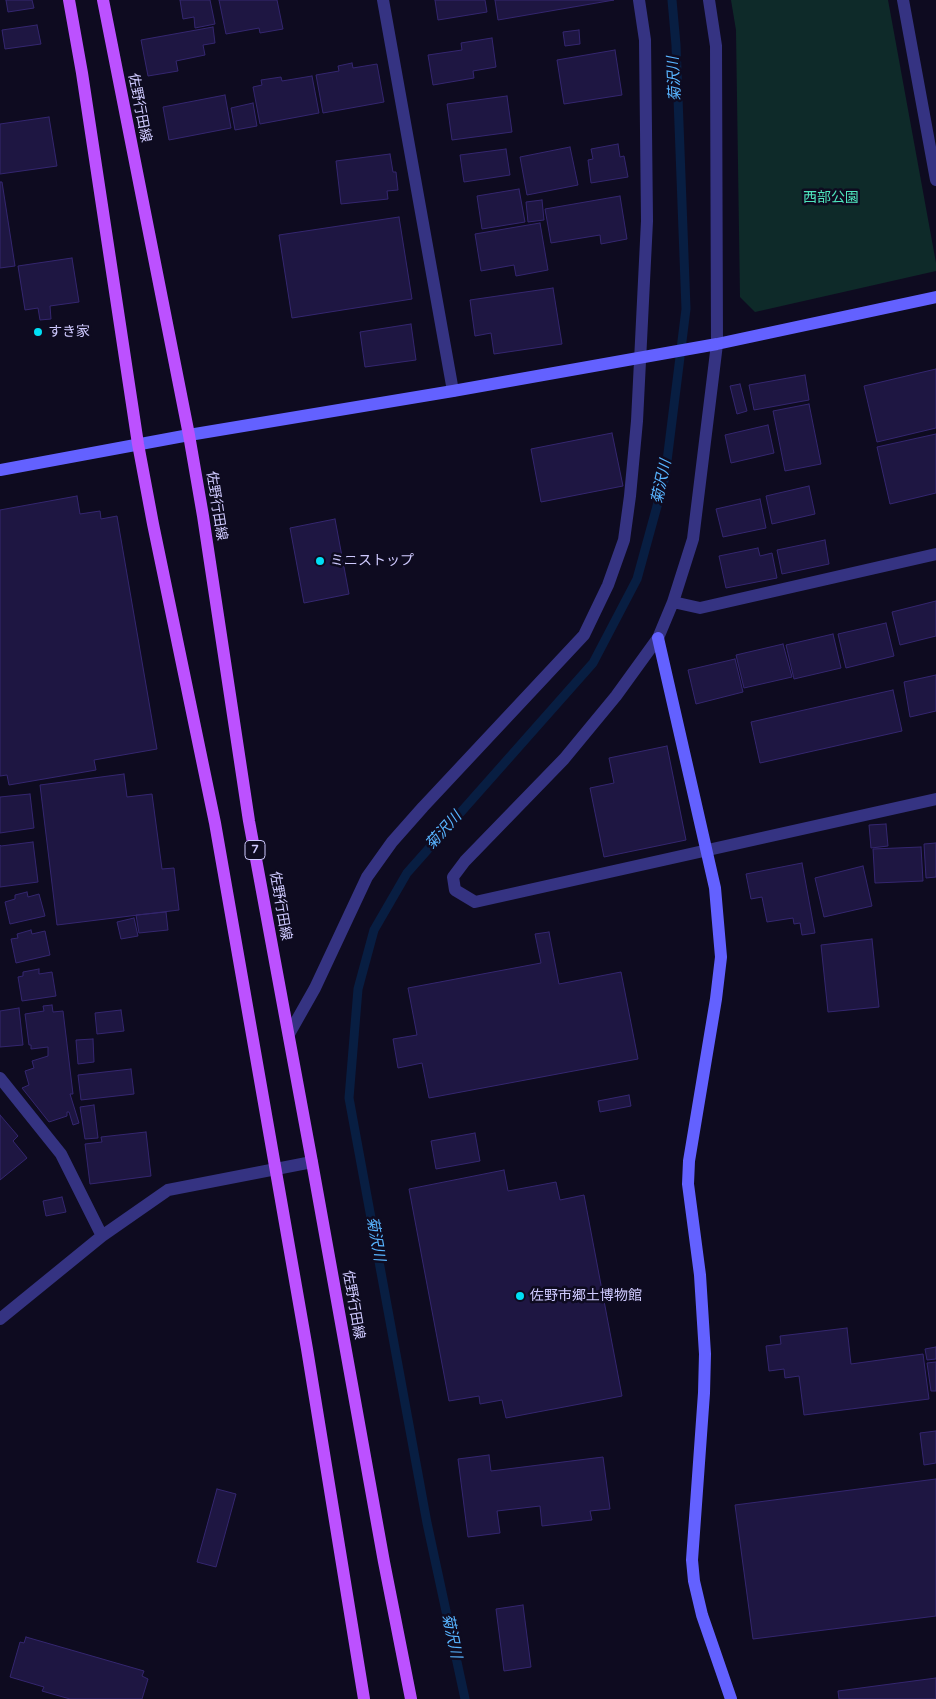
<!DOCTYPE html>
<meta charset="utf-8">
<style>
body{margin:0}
canvas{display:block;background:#0e0b20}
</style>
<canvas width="936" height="1699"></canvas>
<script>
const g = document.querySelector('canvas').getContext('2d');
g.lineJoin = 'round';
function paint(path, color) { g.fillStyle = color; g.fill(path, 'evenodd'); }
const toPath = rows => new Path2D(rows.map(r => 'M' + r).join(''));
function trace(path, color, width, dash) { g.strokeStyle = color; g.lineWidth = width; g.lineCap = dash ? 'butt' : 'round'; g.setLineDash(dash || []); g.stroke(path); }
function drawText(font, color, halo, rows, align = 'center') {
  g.font = font + ' "Varela Round","Noto Sans JP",sans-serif'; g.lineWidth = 5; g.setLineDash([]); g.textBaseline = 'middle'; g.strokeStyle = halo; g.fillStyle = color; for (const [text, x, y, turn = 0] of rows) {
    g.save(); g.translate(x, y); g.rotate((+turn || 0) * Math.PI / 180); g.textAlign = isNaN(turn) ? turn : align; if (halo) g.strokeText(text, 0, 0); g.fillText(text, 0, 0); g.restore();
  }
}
const green = toPath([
 [731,0,888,0,936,263,936,271,755,312,740,297,736,30]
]);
const stream = toPath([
 [465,1699,427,1523,349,1098,358,989,374,930,407,873,593,663,637,579,665,477,686,309,676,45,672,0]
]);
const building = toPath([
 [6,0,32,0,34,8,8,12,6,0],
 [180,0,210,0,215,24,195,28,194,17,183,19,180,0],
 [219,0,277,0,283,29,260,33,259,28,226,34,219,0],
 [435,0,485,0,487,12,438,20,435,0],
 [495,0,614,0,498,20,495,0],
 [37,25,41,44,5,49,2,30,37,25],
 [213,27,215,43,203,45,205,55,176,61,178,71,148,76,141,40,213,27],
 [579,30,580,44,565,46,563,32,579,30],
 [492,38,496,67,473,71,474,78,433,85,428,55,462,50,461,43,492,38],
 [615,50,622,95,564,104,557,60,615,50],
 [352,63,353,68,377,64,384,102,323,113,316,75,339,71,338,66,352,63],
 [312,76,319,113,260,124,253,87,262,85,261,80,281,77,282,81,312,76],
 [225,95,231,128,169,140,163,107,225,95],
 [507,96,512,132,452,140,447,104,507,96],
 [253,103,257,126,235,130,231,108,253,103],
 [49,117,57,166,0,174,0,124,49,117],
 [618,144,620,157,624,156,628,177,591,183,588,160,593,159,591,149,618,144],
 [570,147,578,185,527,195,520,157,570,147],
 [506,149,510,175,464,182,460,155,506,149],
 [390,154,393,172,396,172,398,190,387,191,388,199,341,204,336,161,390,154],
 [0,182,2,182,15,266,0,268,0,182],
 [519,189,525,222,482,229,477,196,519,189],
 [620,196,627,239,601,244,600,235,551,243,545,209,620,196],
 [542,200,544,220,528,222,526,202,542,200],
 [399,217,412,299,292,318,279,235,399,217],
 [540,223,548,270,516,276,514,265,481,271,475,234,540,223],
 [72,258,79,302,50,306,51,319,40,320,38,308,25,310,18,266,72,258],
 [553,288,562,344,494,354,491,333,475,336,470,300,553,288],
 [411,324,416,360,365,367,360,332,411,324],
 [936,369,936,428,877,442,864,386,936,369],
 [805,375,809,400,754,410,749,385,805,375],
 [740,384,747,411,737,414,730,386,740,384],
 [809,404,821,464,785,471,773,411,809,404],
 [768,425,774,453,731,463,725,435,768,425],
 [612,433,623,486,541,502,531,449,612,433],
 [936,434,936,493,890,504,877,447,936,434],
 [809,486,815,514,772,524,766,496,809,486],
 [77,496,80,514,100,511,101,519,117,516,157,749,94,760,96,770,9,785,7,775,0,776,0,510,77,496],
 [760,499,766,528,723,537,716,509,760,499],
 [335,519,349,594,304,603,290,528,335,519],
 [825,540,829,564,782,574,777,550,825,540],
 [758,548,760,556,772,553,777,578,726,588,719,556,758,548],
 [936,601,936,636,900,645,892,612,936,601],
 [886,623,894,656,846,668,838,634,886,623],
 [833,634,841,668,794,679,786,645,833,634],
 [783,644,792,677,744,688,736,655,783,644],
 [735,659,743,692,696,704,688,670,735,659],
 [936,675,936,711,910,717,904,682,936,675],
 [893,690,902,731,760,763,751,722,893,690],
 [667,746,686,840,604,857,590,788,614,783,609,758,667,746],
 [124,774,127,797,152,794,162,869,174,868,179,910,57,925,40,785,124,774],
 [30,794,34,828,0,833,0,797,30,794],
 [886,824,888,846,871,848,869,825,886,824],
 [33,842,38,882,0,887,0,845,1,846,33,842],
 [936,843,936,877,926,878,924,844,936,843],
 [921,847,923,881,875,883,873,849,921,847],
 [802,863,815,933,802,935,800,923,794,924,793,918,767,922,762,897,751,899,746,874,802,863],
 [863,866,872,906,824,917,815,878,863,866],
 [27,892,28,897,39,894,45,916,10,924,5,902,15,899,15,895,27,892],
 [166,912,168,930,139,933,136,915,166,912],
 [134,918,138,936,121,939,117,922,134,918],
 [31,930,32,934,45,931,50,955,16,963,11,939,18,938,17,934,31,930],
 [549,932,559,984,621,972,638,1059,429,1098,422,1063,398,1068,393,1039,417,1035,408,988,541,963,535,934,549,932],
 [872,939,879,1007,828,1012,821,945,872,939],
 [39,969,39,974,52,972,56,996,22,1001,18,977,23,976,23,972,39,969],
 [52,1005,53,1012,63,1011,73,1094,70,1094,79,1123,73,1125,69,1112,67,1112,67,1116,49,1122,22,1088,29,1085,25,1071,34,1068,32,1061,48,1056,48,1047,31,1049,31,1045,29,1045,25,1014,44,1011,43,1006,52,1005],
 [19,1008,23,1045,0,1047,0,1011,19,1008],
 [121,1010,124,1031,97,1034,95,1013,121,1010],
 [93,1039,94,1062,78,1064,76,1040,93,1039],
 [131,1069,134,1094,81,1100,78,1075,131,1069],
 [629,1095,631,1106,600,1112,598,1101,629,1095],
 [94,1105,98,1138,85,1139,80,1107,94,1105],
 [0,1115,18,1136,13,1141,27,1158,0,1180,0,1115],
 [146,1132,151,1176,90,1184,85,1144,102,1142,101,1137,146,1132],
 [475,1133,480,1161,436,1169,431,1141,475,1133],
 [504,1170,508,1191,556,1182,560,1200,584,1195,622,1396,506,1418,502,1400,480,1404,479,1396,449,1401,409,1189,504,1170],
 [62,1197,66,1212,46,1216,43,1201,62,1197],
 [847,1328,851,1364,923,1354,929,1399,804,1415,799,1376,785,1378,784,1369,769,1371,766,1346,781,1344,780,1336,847,1328],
 [936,1347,936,1359,927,1360,925,1349,936,1347],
 [936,1362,936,1391,931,1391,927,1363,936,1362],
 [936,1431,936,1463,924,1465,920,1433,936,1431],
 [489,1455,491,1471,603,1457,610,1509,590,1511,592,1520,542,1526,540,1506,497,1511,500,1533,468,1537,458,1459,489,1455],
 [936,1479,936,1616,753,1639,735,1505,936,1479],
 [217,1489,236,1494,216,1567,197,1562,217,1489],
 [523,1605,531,1667,504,1671,496,1609,523,1605],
 [26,1637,144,1671,142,1676,148,1679,142,1699,70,1699,42,1691,44,1687,10,1677,20,1642,24,1643,26,1637],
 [936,1678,936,1699,839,1699,838,1691,936,1678]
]);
const street = toPath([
 [383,0,453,391],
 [709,0,716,46,717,344,693,539,673,602,658,638,616,696,564,759,465,861,453,877,455,890,475,902,936,799],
 [903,0,936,180],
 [673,602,700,608,936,554],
 [289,1034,315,988,367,877,392,842,423,807,584,635,608,585,624,540,630,496,637,421,647,221,645,40,639,0],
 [0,1078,61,1154,102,1236],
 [0,1319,102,1236,168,1190,312,1162]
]);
const secondary = toPath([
 [0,470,189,435,453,391,717,344,936,297],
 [658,638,715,888,721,957,716,999,689,1161,688,1184,700,1275,705,1354,704,1393,692,1560,694,1581,702,1615,731,1699]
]);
const primary = toPath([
 [69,0,82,73,138,444,153,524,215,823,307,1349,364,1699],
 [103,0,189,435,203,516,249,821,312,1162,384,1562,411,1699]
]);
const markers = [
 [38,332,5,"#00dff5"],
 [320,561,5,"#00dff5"],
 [520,1296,5,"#00dff5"]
];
const shields = [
 [255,850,20]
];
const shieldNames = [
 ["7",255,850]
];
const streetNames = [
 ["佐野行田線",139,108,79],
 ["佐野行田線",216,506,81],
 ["佐野行田線",280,906,80],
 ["佐野行田線",353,1305,80]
];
const parkNames = [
 ["西部公園",831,198]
];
const poiNames = [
 ["すき家",48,332],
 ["ミニストップ",330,561],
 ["佐野市郷土博物館",530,1296]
];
const waterNames = [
 ["菊沢川",675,79,-93],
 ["菊沢川",662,482,-78],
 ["菊沢川",444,831,-48],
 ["菊沢川",375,1239,80],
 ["菊沢川",451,1636,78]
];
paint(green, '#0e2a29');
trace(stream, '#081e42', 9);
paint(building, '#1e1642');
trace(building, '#34266f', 1);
trace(street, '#353382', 12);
trace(secondary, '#6361ff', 12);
trace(primary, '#bc51ff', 12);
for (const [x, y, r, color] of markers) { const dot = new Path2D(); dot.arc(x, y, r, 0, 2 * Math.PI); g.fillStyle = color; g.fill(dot); trace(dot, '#0e0b20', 2); }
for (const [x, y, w] of shields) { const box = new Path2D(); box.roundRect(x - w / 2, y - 9.5, w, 19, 4); g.fillStyle = '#0e0b20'; g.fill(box); trace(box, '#cfcaff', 1); }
drawText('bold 12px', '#cfcaff', null, shieldNames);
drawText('14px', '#cfcaff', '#0e0b20', streetNames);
drawText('14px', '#4fe6be', '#0e0b20', parkNames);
drawText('14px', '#cfcaff', '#0e0b20', poiNames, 'left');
drawText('italic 15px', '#58b4ff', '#0e0b20', waterNames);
</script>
